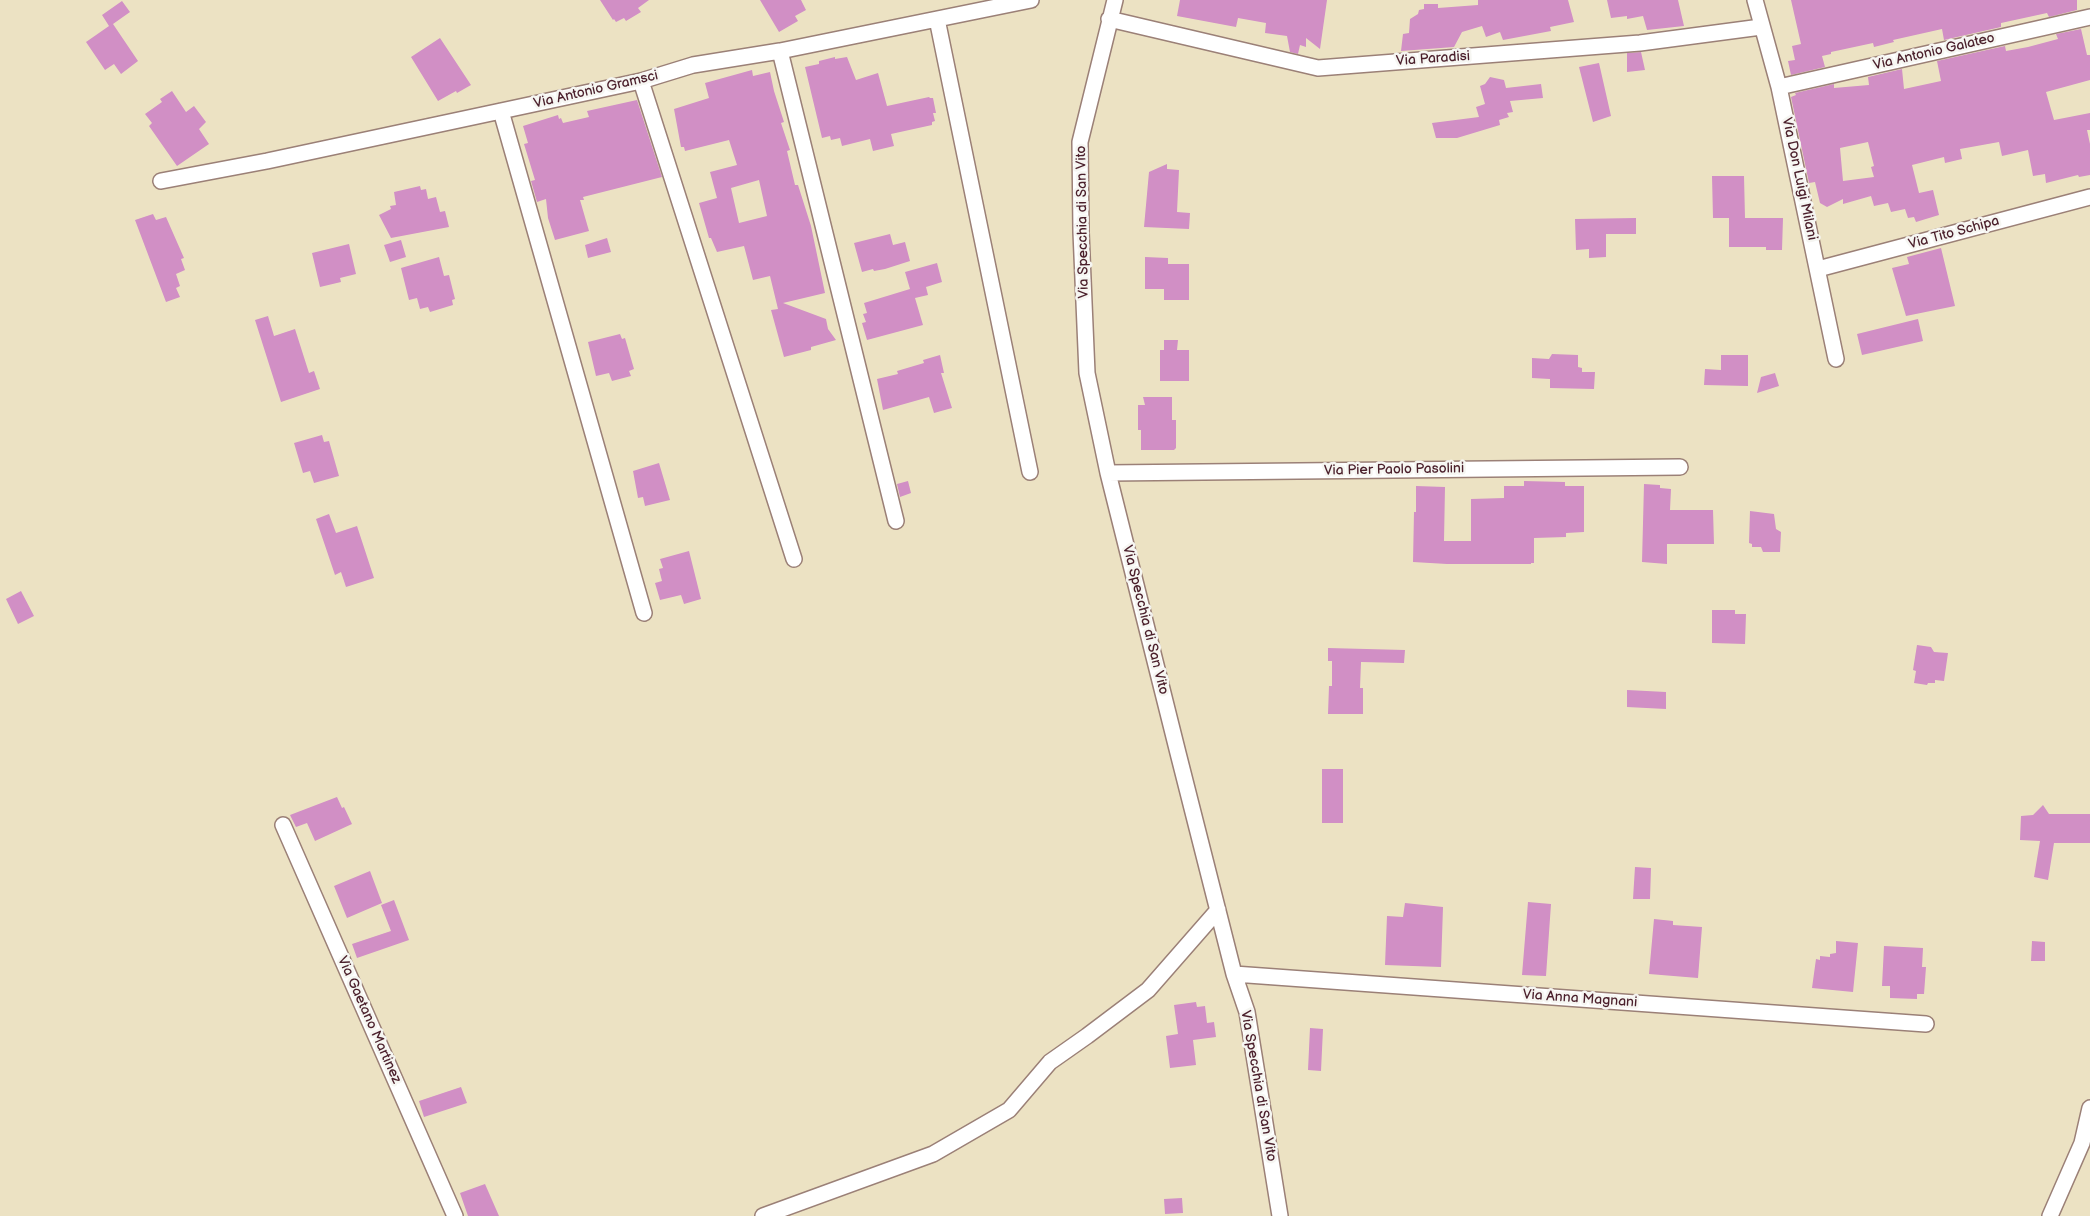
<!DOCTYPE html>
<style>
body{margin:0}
canvas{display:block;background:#ece2c3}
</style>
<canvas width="2090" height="1216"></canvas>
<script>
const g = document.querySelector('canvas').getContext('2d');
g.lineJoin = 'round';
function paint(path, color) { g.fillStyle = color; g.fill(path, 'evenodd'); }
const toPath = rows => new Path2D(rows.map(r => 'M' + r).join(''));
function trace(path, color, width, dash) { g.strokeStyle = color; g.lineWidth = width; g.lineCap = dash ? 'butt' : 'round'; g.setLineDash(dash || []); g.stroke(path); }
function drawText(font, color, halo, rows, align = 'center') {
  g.font = font + ' "Balsamiq Sans",sans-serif'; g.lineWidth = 5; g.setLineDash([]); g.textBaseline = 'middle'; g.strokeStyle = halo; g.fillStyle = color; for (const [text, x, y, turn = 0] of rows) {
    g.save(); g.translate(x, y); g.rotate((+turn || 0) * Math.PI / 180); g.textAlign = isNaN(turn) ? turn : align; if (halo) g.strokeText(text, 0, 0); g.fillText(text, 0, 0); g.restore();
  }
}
const building = toPath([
 [600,0,649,0,638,8,641,12,626,21,624,18,616,22,614,19,613,20],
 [760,0,801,0,806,10,795,16,798,21,779,32],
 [1180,0,1327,0,1320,49,1306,38,1306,47,1300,45,1298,54,1290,52,1287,36,1265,33,1266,23,1238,18,1236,27,1177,16],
 [1478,0,1568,0,1574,22,1550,27,1551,31,1503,40,1500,32,1486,37,1482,26,1462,32,1454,47,1401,51,1403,34,1409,33,1410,19,1418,14,1419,10,1424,9,1424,4,1438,4,1438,8,1478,5],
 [1607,0,1678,0,1684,26,1647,30,1643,16,1627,19,1627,16,1611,18],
 [1791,0,2077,0,2077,10,2049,17,2047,13,2001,23,2001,27,1944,40,1942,29,1893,40,1894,42,1874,47,1873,43,1831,52,1831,54,1822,56,1825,67,1791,75,1788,61,1795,60,1792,46,1801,44],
 [122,1,130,12,113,24,138,61,121,74,114,64,105,70,86,42,109,26,102,15],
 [2081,29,2087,55,2090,55,2090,80,2046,92,2054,120,2090,113,2090,130,2087,130,2090,144,2090,175,2079,177,2078,175,2046,183,2045,174,2033,176,2028,150,2002,156,1999,142,1960,149,1962,159,1945,163,1944,157,1912,165,1919,193,1933,190,1939,215,1916,222,1914,217,1908,218,1905,209,1891,212,1888,203,1874,206,1871,196,1843,204,1843,199,1827,207,1820,203,1815,182,1809,183,1791,97,1796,95,1795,93,1834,84,1834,88,1869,85,1868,77,1902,69,1904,89,1941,81,1937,61,2005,46,2006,51,2028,47,2058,39,2056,34],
 [1868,142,1874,166,1871,167,1874,177,1843,181,1840,148],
 [440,38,471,85,457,93,456,91,438,101,411,57],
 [1641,52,1645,70,1627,72,1627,53],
 [835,57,835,59,847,57,856,80,878,73,887,106,929,97,930,98,933,98,936,113,933,113,935,121,932,122,932,125,891,134,894,146,873,151,870,139,842,146,840,138,831,140,830,136,822,138,805,67,819,64,819,61],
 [1599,63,1611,116,1593,122,1579,67],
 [752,70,753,76,770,72,774,91,784,122,781,123,790,150,787,151,795,185,798,185,811,226,825,293,783,303,826,319,828,329,836,340,811,347,811,350,784,357,771,310,778,309,770,276,753,280,744,246,717,252,711,238,709,238,699,203,717,198,710,172,737,165,729,140,685,151,684,147,681,147,674,109,709,98,705,83],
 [759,180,767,216,739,223,731,188],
 [1490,77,1504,80,1506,88,1541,84,1543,98,1510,101,1513,112,1507,113,1509,117,1499,120,1500,125,1457,138,1436,138,1432,123,1479,117,1476,107,1485,104,1480,86,1485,84],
 [172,91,186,112,194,106,206,122,199,129,209,144,177,166,149,126,152,123,145,114,162,102,160,99],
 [637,100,662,177,583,197,584,200,580,200,589,231,555,240,548,218,546,199,537,202,531,181,535,180,524,144,528,143,523,126,558,115,559,119,561,118,563,123,589,117,587,111],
 [1167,164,1167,169,1179,170,1177,212,1190,213,1189,229,1144,227,1149,172],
 [1712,176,1744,176,1745,218,1783,218,1782,250,1766,250,1766,247,1729,247,1729,218,1713,218],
 [420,186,421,190,426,189,428,199,436,197,440,212,445,211,449,227,391,238,379,215,391,209,390,206,396,205,394,192],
 [153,214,156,220,166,217,184,258,181,259,185,270,176,274,180,286,176,288,180,297,166,302,135,220],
 [1636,218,1636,234,1606,234,1606,257,1589,258,1589,249,1576,250,1575,219],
 [890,234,893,245,905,242,910,261,885,269,874,271,873,269,862,272,854,243],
 [607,238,611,252,588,258,585,245],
 [401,240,406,257,390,262,384,245],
 [349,244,356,274,340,278,341,282,320,287,312,253],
 [1941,248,1955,306,1906,316,1892,268,1909,264,1907,257],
 [439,257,444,276,449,275,455,299,452,300,453,305,430,312,428,307,420,309,417,298,409,300,401,268],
 [1145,257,1168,258,1168,264,1189,264,1189,300,1164,300,1164,289,1145,289],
 [937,263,942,282,926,287,928,295,915,298,923,325,867,340,862,323,866,322,863,314,867,313,864,303,910,289,905,272],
 [268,316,274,336,295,329,309,373,314,371,320,389,281,402,255,320],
 [1918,319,1923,341,1862,355,1857,334],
 [620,334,622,339,625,338,634,369,629,371,631,376,612,381,609,373,596,376,588,342],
 [1164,340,1178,340,1177,350,1189,350,1189,381,1160,381,1160,350,1164,350],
 [1552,354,1578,355,1578,367,1582,368,1582,372,1595,372,1594,389,1550,388,1550,379,1532,378,1532,358,1549,359],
 [940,355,944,373,941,373,952,408,934,413,929,397,883,410,877,379,898,374,897,371,924,363,923,360],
 [1721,355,1748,355,1748,386,1704,385,1705,369,1721,370],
 [1775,373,1779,386,1757,393,1761,377],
 [1143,397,1172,397,1172,420,1176,420,1176,448,1174,450,1141,450,1141,430,1138,430,1138,405,1145,405],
 [322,435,324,442,329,441,339,476,314,483,310,471,303,473,294,443],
 [659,463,670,500,645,506,643,497,638,498,633,471],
 [908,481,911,493,900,497,897,484],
 [1524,481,1565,482,1565,486,1584,486,1584,532,1566,533,1566,537,1534,538,1534,563,1531,563,1531,564,1447,564,1413,562,1414,512,1416,512,1416,486,1445,487,1444,541,1471,541,1471,499,1504,498,1504,486,1524,486],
 [1644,484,1660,485,1660,488,1671,489,1670,510,1713,510,1714,544,1667,544,1667,564,1642,562],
 [1750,511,1774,514,1776,529,1781,532,1780,552,1763,552,1761,547,1752,547,1752,544,1749,543],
 [329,514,336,533,357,526,374,578,346,587,341,572,335,575,316,519],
 [689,551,701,599,684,604,681,595,660,600,655,583,662,581,659,569,663,568,660,559],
 [21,591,34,616,18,624,6,599],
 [1712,610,1735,610,1735,614,1746,614,1745,644,1712,643],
 [1917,645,1931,647,1934,652,1948,653,1944,681,1935,680,1935,683,1928,683,1927,685,1914,683,1916,671,1913,670],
 [1328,648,1405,650,1404,663,1361,662,1360,688,1363,688,1363,714,1328,714,1329,686,1332,686,1332,661,1328,661],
 [1627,690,1666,692,1666,709,1627,707],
 [1322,769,1343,769,1343,823,1322,823],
 [337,797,342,808,344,807,352,824,315,841,307,823,296,827,290,815],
 [2043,805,2049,814,2090,814,2090,843,2054,843,2048,880,2034,877,2040,841,2020,840,2021,816,2033,815],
 [1635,867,1651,868,1650,899,1633,899],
 [370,871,382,903,347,918,334,886],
 [394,900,409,940,357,958,352,944,391,931,381,905],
 [1528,902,1551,904,1546,976,1522,975],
 [1405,903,1443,907,1441,967,1385,965,1387,916,1403,917],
 [1654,919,1673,921,1673,925,1702,927,1698,978,1649,974],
 [1836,941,1858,943,1853,992,1812,988,1816,959,1820,960,1820,956,1830,957,1830,954,1836,953],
 [2032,941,2045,942,2045,961,2031,961],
 [1884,946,1923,948,1922,967,1926,967,1924,994,1917,994,1917,999,1890,998,1890,986,1882,986],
 [1196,1002,1197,1007,1205,1006,1207,1023,1214,1022,1216,1037,1193,1040,1196,1065,1170,1068,1166,1036,1178,1034,1174,1005],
 [1310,1028,1323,1029,1321,1071,1308,1070],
 [461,1087,467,1103,424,1117,419,1101],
 [485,1184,499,1216,468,1216,460,1193],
 [1182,1198,1183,1213,1165,1214,1164,1199]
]);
const street = toPath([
 [1115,0,1080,142,1081,232,1087,373,1108,473,1178,753,1234,974,1247,1012,1280,1216],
 [1755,0,1779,87,1836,359],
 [937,19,1030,472],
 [1109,19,1318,68,1640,43,1761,27],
 [780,51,896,521],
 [641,81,794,559],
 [1779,87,2090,17],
 [501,111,644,613],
 [161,181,267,161,501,111,641,81,693,65,780,51,1031,0],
 [1818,269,2090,197],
 [1108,473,1680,467],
 [283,825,455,1216],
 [1234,974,1926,1024],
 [763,1216,933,1154,1009,1110,1050,1062,1087,1036,1148,990,1218,910],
 [2050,1216,2082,1143,2090,1108]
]);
const streetNames = [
 ["Via Antonio Galateo",1934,52,-13],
 ["Via Paradisi",1433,59,-4],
 ["Via Antonio Gramsci",596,90,-13],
 ["Via Don Luigi Milani",1799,179,78],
 ["Via Specchia di San Vito",1083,222,-91],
 ["Via Tito Schipa",1954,233,-15],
 ["Via Pier Paolo Pasolini",1394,470,-1],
 ["Via Specchia di San Vito",1145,620,76],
 ["Via Anna Magnani",1580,999,4],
 ["Via Gaetano Martinez",369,1020,66],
 ["Via Specchia di San Vito",1258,1086,80]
];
paint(building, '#d18fc5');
trace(street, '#9b8077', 18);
trace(street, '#fff', 15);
drawText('14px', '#4a1f2b', '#f6f6f2', streetNames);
</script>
